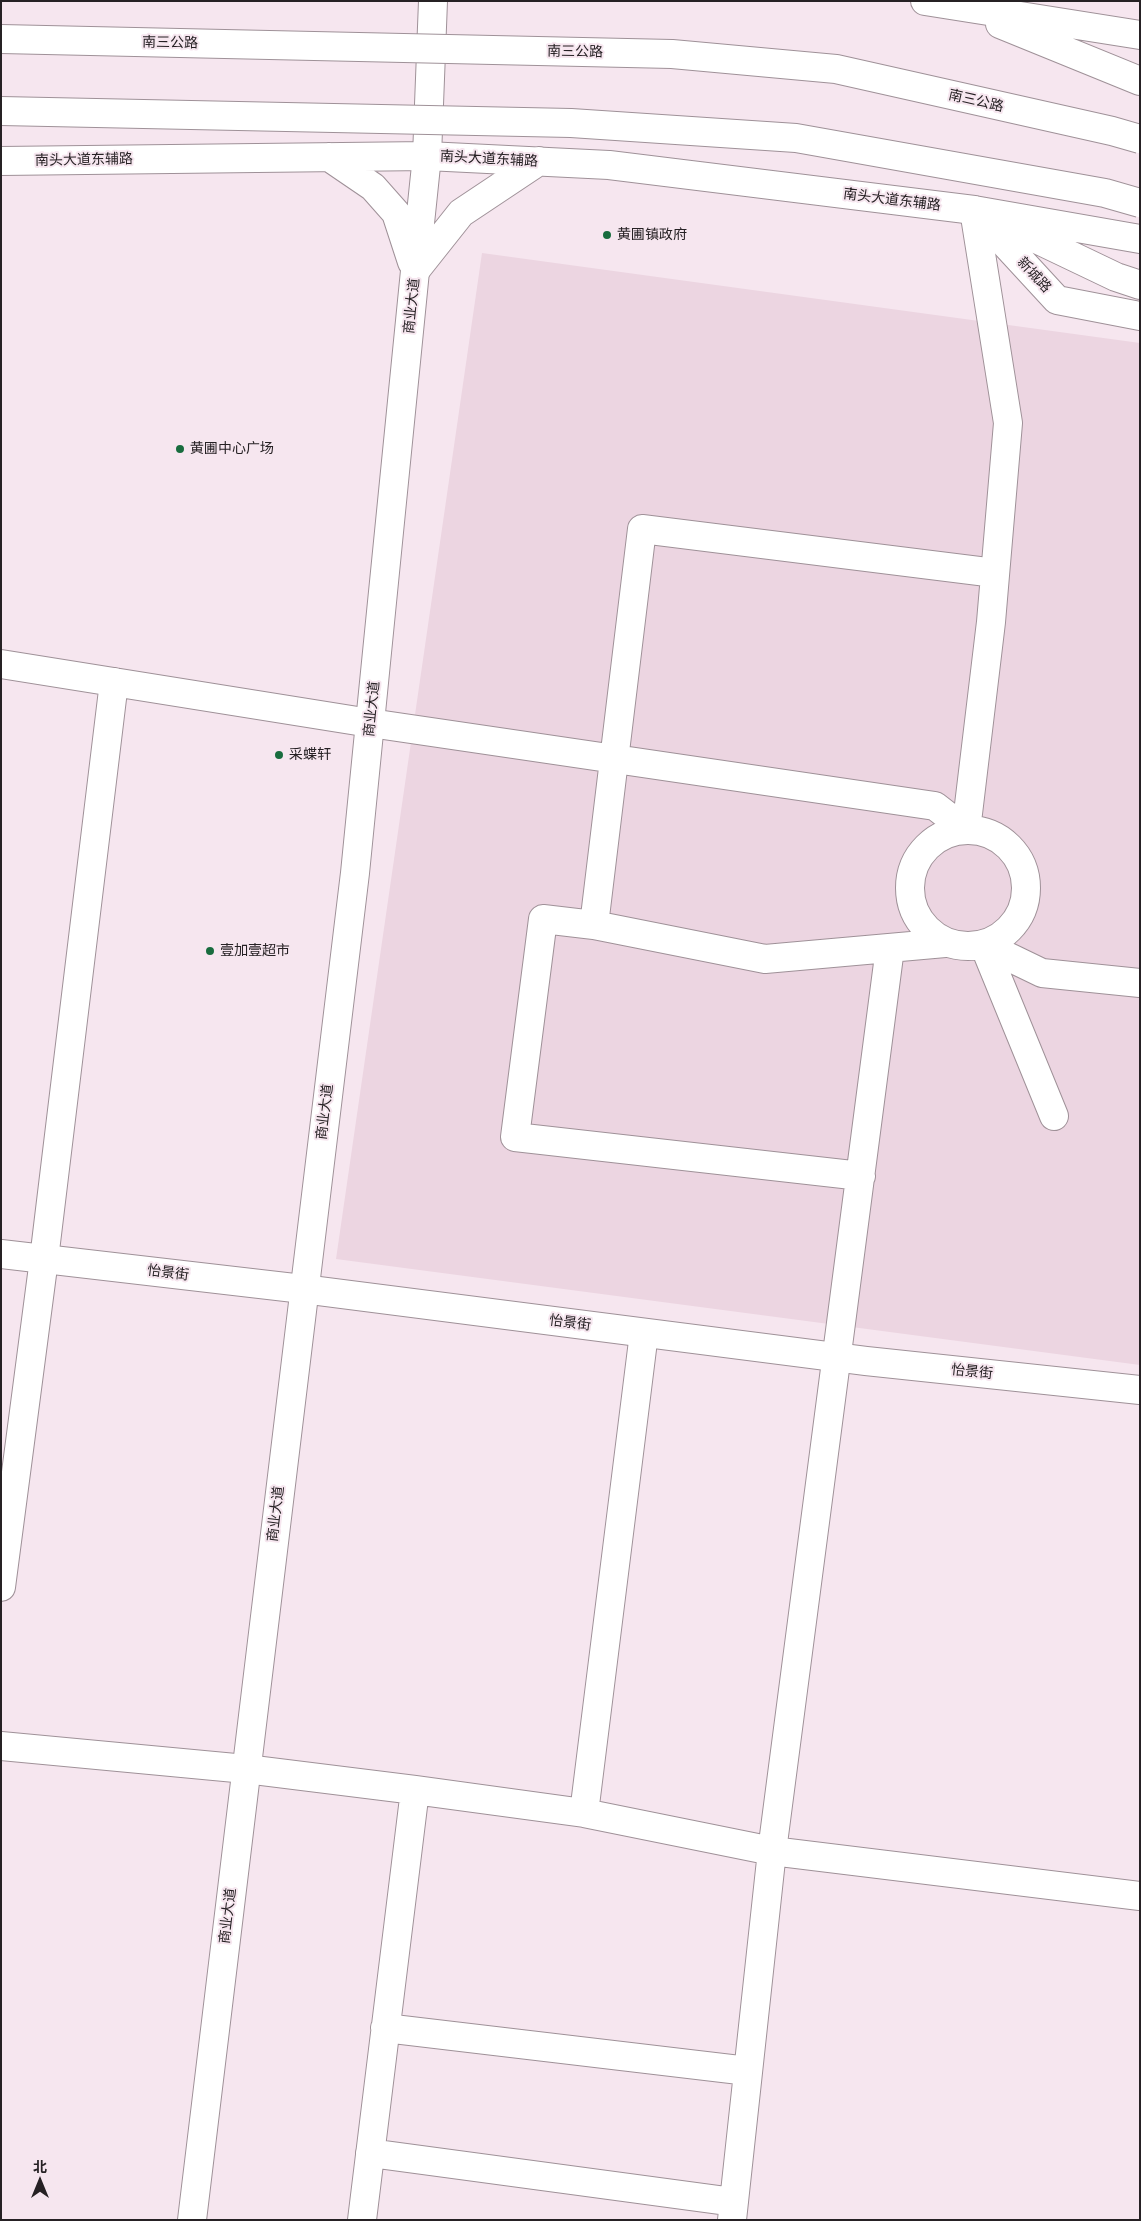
<!DOCTYPE html>
<meta charset="utf-8">
<style>
body{margin:0}
#map{position:relative;width:1141px;height:2221px;overflow:hidden;background:#f6e6ef;font-family:Literata,"Noto Sans SC",serif}
canvas{display:block}
.frame{position:absolute;inset:0;border:2px solid #262124;pointer-events:none}
.north{position:absolute;left:15px;top:2156px;width:50px;height:50px;-webkit-text-stroke:4px #f6e6ef;paint-order:stroke;rotate:0deg;font-size:14px;font-weight:700;line-height:20px;text-align:center;color:#262124}
.north::after{content:'';display:block;margin:auto;width:18px;height:22px;background:#262124;clip-path:polygon(50% 0,100% 100%,50% 72%,0 100%)}
</style>
<div id="map">
<canvas width="1141" height="2221"></canvas>
<div class="frame"></div>
<div class="north">北</div>
</div>
<script>
const g = document.querySelector('canvas').getContext('2d');
g.lineJoin = 'round';
function paint(path, color) { g.fillStyle = color; g.fill(path, 'evenodd'); }
const toPath = rows => new Path2D(rows.map(r => 'M' + r).join(''));
function trace(path, color, width, dash) { g.strokeStyle = color; g.lineWidth = width; g.lineCap = dash ? 'butt' : 'round'; g.setLineDash(dash || []); g.stroke(path); }
function drawText(font, color, halo, rows, align = 'center') {
  g.font = font + ' Literata,"Noto Sans SC",serif'; g.lineWidth = 4; g.setLineDash([]); g.textBaseline = 'middle'; g.strokeStyle = halo; g.fillStyle = color; for (const [text, x, y, turn = 0] of rows) {
    g.save(); g.translate(x, y); g.rotate((+turn || 0) * Math.PI / 180); g.textAlign = isNaN(turn) ? turn : align; if (halo) g.strokeText(text, 0, 0); g.fillText(text, 0, 0); g.restore();
  }
}
const built = toPath([
 [482,253,1140,343,1140,1365,336,1259]
]);
const minor = toPath([
 [1,664,370,723,935,806,966,830],
 '910 888a58 58 0 1 1 116 0a58 58 0 1 1-116 0Z',
 [966,830,991,622,1008,423,974,210],
 [594,925,642,529,995,573],
 [984,945,1054,1116],
 [984,945,1042,973,1140,983],
 [861,1176,515,1137,543,919,594,925,765,959,945,943],
 [1,1587,44,1259,114,682],
 [1,1746,246,1769,415,1790,584,1813,772,1851,1140,1896],
 [584,1813,644,1333],
 [385,2028,748,2071],
 [370,2153,734,2202],
 [362,2220,415,1790],
 [732,2220,772,1851,890,948]
]);
const tertiary = toPath([
 [925,1,1140,35],
 [1000,24,1140,81],
 [329,157,373,187,396,213,412,262],
 [1,161,427,156,609,165,974,210,1140,239],
 [974,210,1057,300,1140,316],
 [1003,223,1116,277,1140,285],
 [415,271,427,156,433,1],
 [415,271,461,213,539,161],
 [1,1254,303,1289,866,1361,1140,1390]
]);
const secondary = toPath([
 [192,2220,355,873,415,271]
]);
const trunkBridge = toPath([
 [1,39,672,54,836,69,1112,131,1140,139],
 [1,111,571,123,796,138,1105,193,1140,203]
]);
const markers = [
 [607,235,5,"#186c3e"],
 [180,449,5,"#186c3e"],
 [279,755,5,"#186c3e"],
 [210,951,5,"#186c3e"]
];
const streetNames = [
 ["南三公路",170,43,1],
 ["南三公路",575,52,1],
 ["南三公路",976,101,13],
 ["南头大道东辅路",489,159,3],
 ["南头大道东辅路",84,160,-1],
 ["南头大道东辅路",892,200,7],
 ["新城路",1034,275,47],
 ["商业大道",412,306,-84],
 ["商业大道",372,709,-84],
 ["商业大道",325,1112,-83],
 ["怡景街",168,1273,7],
 ["怡景街",570,1323,7],
 ["怡景街",972,1372,6],
 ["商业大道",276,1514,-83],
 ["商业大道",228,1916,-83]
];
const poiNames = [
 ["黄圃镇政府",617,235],
 ["黄圃中心广场",190,449],
 ["采蝶轩",289,755],
 ["壹加壹超市",220,951]
];
paint(built, '#ecd5e1');
trace(minor, '#9f9198', 30);
trace(tertiary, '#9f9198', 30);
trace(secondary, '#9f9198', 30);
trace(minor, '#fff', 28);
trace(tertiary, '#fff', 28);
trace(secondary, '#fff', 28);
trace(trunkBridge, '#9f9198', 30, []);
trace(trunkBridge, '#fff', 28);
for (const [x, y, r, color] of markers) { const dot = new Path2D(); dot.arc(x, y, r, 0, 2 * Math.PI); g.fillStyle = color; g.fill(dot); trace(dot, '#f6e6ef', 2); }
drawText('14px', '#262124', '#f6e6ef', streetNames);
drawText('14px', '#262124', '#f6e6ef', poiNames, 'left');
</script>
